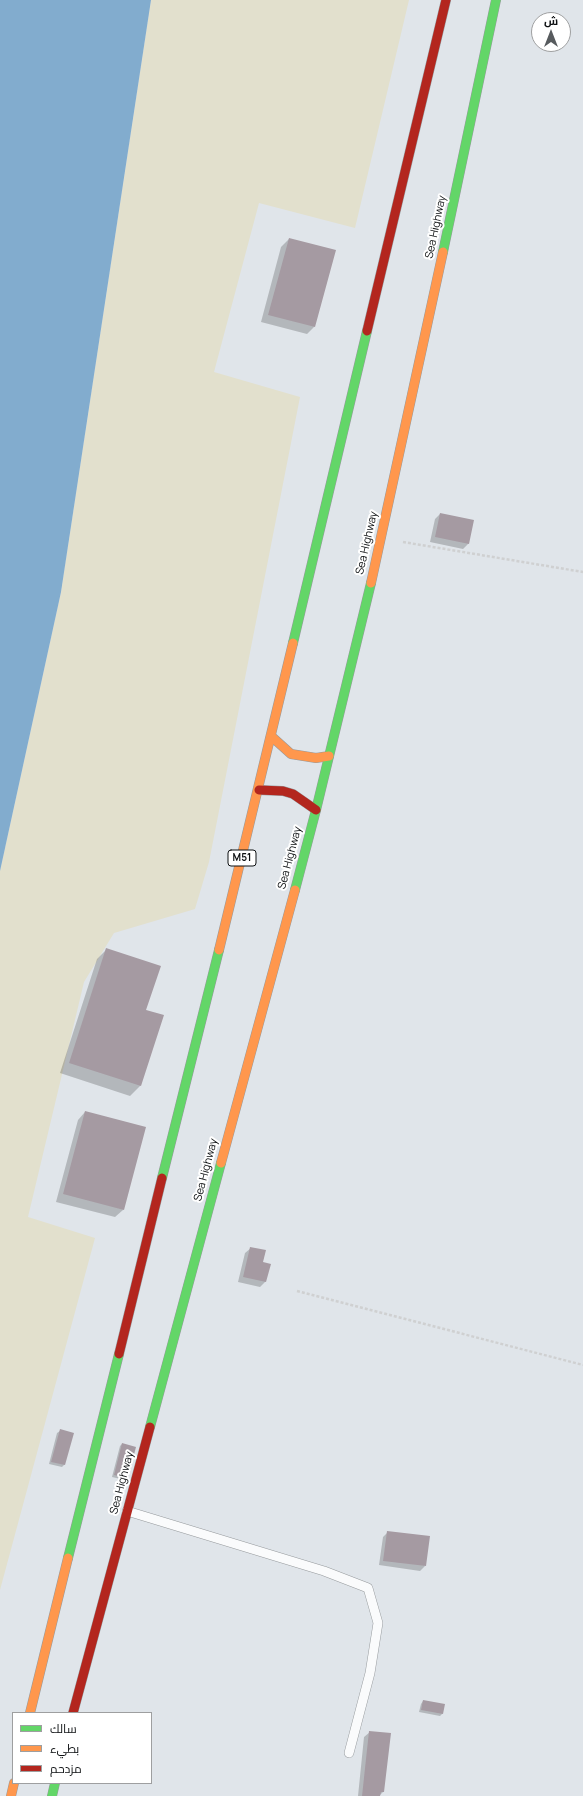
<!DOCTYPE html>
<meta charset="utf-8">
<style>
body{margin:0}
#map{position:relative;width:583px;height:1796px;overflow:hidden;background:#e0e5ea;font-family:Manrope,Cairo,sans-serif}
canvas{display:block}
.legend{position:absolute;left:12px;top:1712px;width:140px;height:72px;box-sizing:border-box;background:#fff;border:1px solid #9e9fa0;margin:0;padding:5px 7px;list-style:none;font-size:12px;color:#0d1012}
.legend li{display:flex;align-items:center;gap:8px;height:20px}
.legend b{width:20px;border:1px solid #9e9fa0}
.north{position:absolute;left:531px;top:12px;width:40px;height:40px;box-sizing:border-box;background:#fff;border:1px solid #9e9fa0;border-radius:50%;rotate:0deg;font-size:11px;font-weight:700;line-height:16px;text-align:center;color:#0d1012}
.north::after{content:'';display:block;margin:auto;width:14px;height:18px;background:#575b5e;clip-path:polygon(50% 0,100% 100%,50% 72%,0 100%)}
</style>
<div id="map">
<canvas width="583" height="1796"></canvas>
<ul class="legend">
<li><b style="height:5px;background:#63d668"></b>سالك</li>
<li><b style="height:5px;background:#ff974d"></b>بطيء</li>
<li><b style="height:5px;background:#b3261e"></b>مزدحم</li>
</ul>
<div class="north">ش</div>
</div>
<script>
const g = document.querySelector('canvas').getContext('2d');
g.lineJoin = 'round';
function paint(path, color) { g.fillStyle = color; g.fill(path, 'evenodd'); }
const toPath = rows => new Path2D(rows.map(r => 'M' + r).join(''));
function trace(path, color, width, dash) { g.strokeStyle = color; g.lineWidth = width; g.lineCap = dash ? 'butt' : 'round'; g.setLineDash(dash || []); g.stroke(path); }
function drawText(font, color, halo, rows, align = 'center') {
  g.font = font + ' Manrope,sans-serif'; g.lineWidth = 4; g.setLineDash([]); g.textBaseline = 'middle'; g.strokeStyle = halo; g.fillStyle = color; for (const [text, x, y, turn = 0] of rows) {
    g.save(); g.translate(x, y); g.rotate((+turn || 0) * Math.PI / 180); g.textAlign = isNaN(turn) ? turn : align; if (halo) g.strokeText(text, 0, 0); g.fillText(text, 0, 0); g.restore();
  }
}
const sand = toPath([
 [151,0,409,0,355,228,259,203,214,372,300,397,209,862,195,909,114,933,84,982,28,1217,95,1238,0,1590,0,871,61,592]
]);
const water = toPath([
 [0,0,151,0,61,592,0,871]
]);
const shadow = toPath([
 [289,239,314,327,307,334,261,322,281,247],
 [440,514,473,521,468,544,463,549,430,542,435,519],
 [107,949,145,1010,163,1016,140,1086,130,1096,60,1073,97,959],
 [85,1112,123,1210,115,1217,56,1202,78,1120],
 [251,1248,262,1263,269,1265,265,1282,260,1287,238,1282,245,1253],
 [60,1431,64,1465,62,1467,49,1464,57,1433],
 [122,1444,127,1478,125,1480,112,1477,120,1446],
 [388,1532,425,1566,420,1571,379,1565,383,1537],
 [423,1701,443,1713,440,1716,419,1712,421,1704],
 [370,1732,383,1792,379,1796,358,1796,364,1737]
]);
const building = toPath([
 [289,238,336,250,315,327,268,315],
 [440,513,474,520,469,544,435,537],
 [106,948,161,966,146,1010,164,1015,141,1086,69,1063],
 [85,1111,146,1127,124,1210,63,1194],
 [250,1247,266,1250,263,1262,271,1264,266,1282,243,1277],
 [60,1429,74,1433,65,1465,51,1462],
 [122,1443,136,1447,128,1478,114,1475],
 [387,1531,430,1536,426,1566,383,1561],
 [423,1700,445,1704,443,1714,421,1710],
 [369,1731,391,1733,384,1792,381,1792,380,1796,362,1796]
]);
const path = toPath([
 [403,542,583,572],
 [297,1291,583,1365]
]);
const lane = toPath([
 [127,1511,324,1571,368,1588,378,1623,370,1673,349,1753]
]);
const fast = toPath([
 [443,252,496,0],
 [293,643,367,331],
 [295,890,316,810,371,583],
 [162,1178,219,950],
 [150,1427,221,1163],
 [68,1558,119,1354],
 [52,1796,55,1783]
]);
const slow = toPath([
 [371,583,443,252],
 [271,736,291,754,316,758,329,756],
 [219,950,293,643],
 [221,1163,295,890],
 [30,1713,68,1558],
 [11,1796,14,1783]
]);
const jam = toPath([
 [367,331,446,0],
 [259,790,283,791,293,794,316,810],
 [119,1354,162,1178],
 [73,1713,150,1427]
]);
const shields = [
 [242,858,28]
];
const shieldNames = [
 ["M51",242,858]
];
const streetNames = [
 ["Sea Highway",436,227,-78],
 ["Sea Highway",367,543,-77],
 ["Sea Highway",290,858,-75],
 ["Sea Highway",206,1170,-75],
 ["Sea Highway",122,1483,-75]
];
paint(sand, '#e2e0cd');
paint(water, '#82acce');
paint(shadow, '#0003');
paint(building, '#a59aa2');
trace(lane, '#969a9d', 10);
trace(fast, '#969a9d', 10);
trace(slow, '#969a9d', 10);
trace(jam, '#969a9d', 10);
trace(path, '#cfd0d1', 2.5, [3, 2]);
trace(lane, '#fafbfc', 9);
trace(fast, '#63d668', 9);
trace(slow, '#ff974d', 9);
trace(jam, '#b3261e', 9);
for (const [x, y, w] of shields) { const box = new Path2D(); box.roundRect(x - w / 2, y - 8, w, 16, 3); g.fillStyle = '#fff'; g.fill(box); trace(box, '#0d1012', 1); }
drawText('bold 10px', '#0d1012', null, shieldNames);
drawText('11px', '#0d1012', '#fff', streetNames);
</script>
